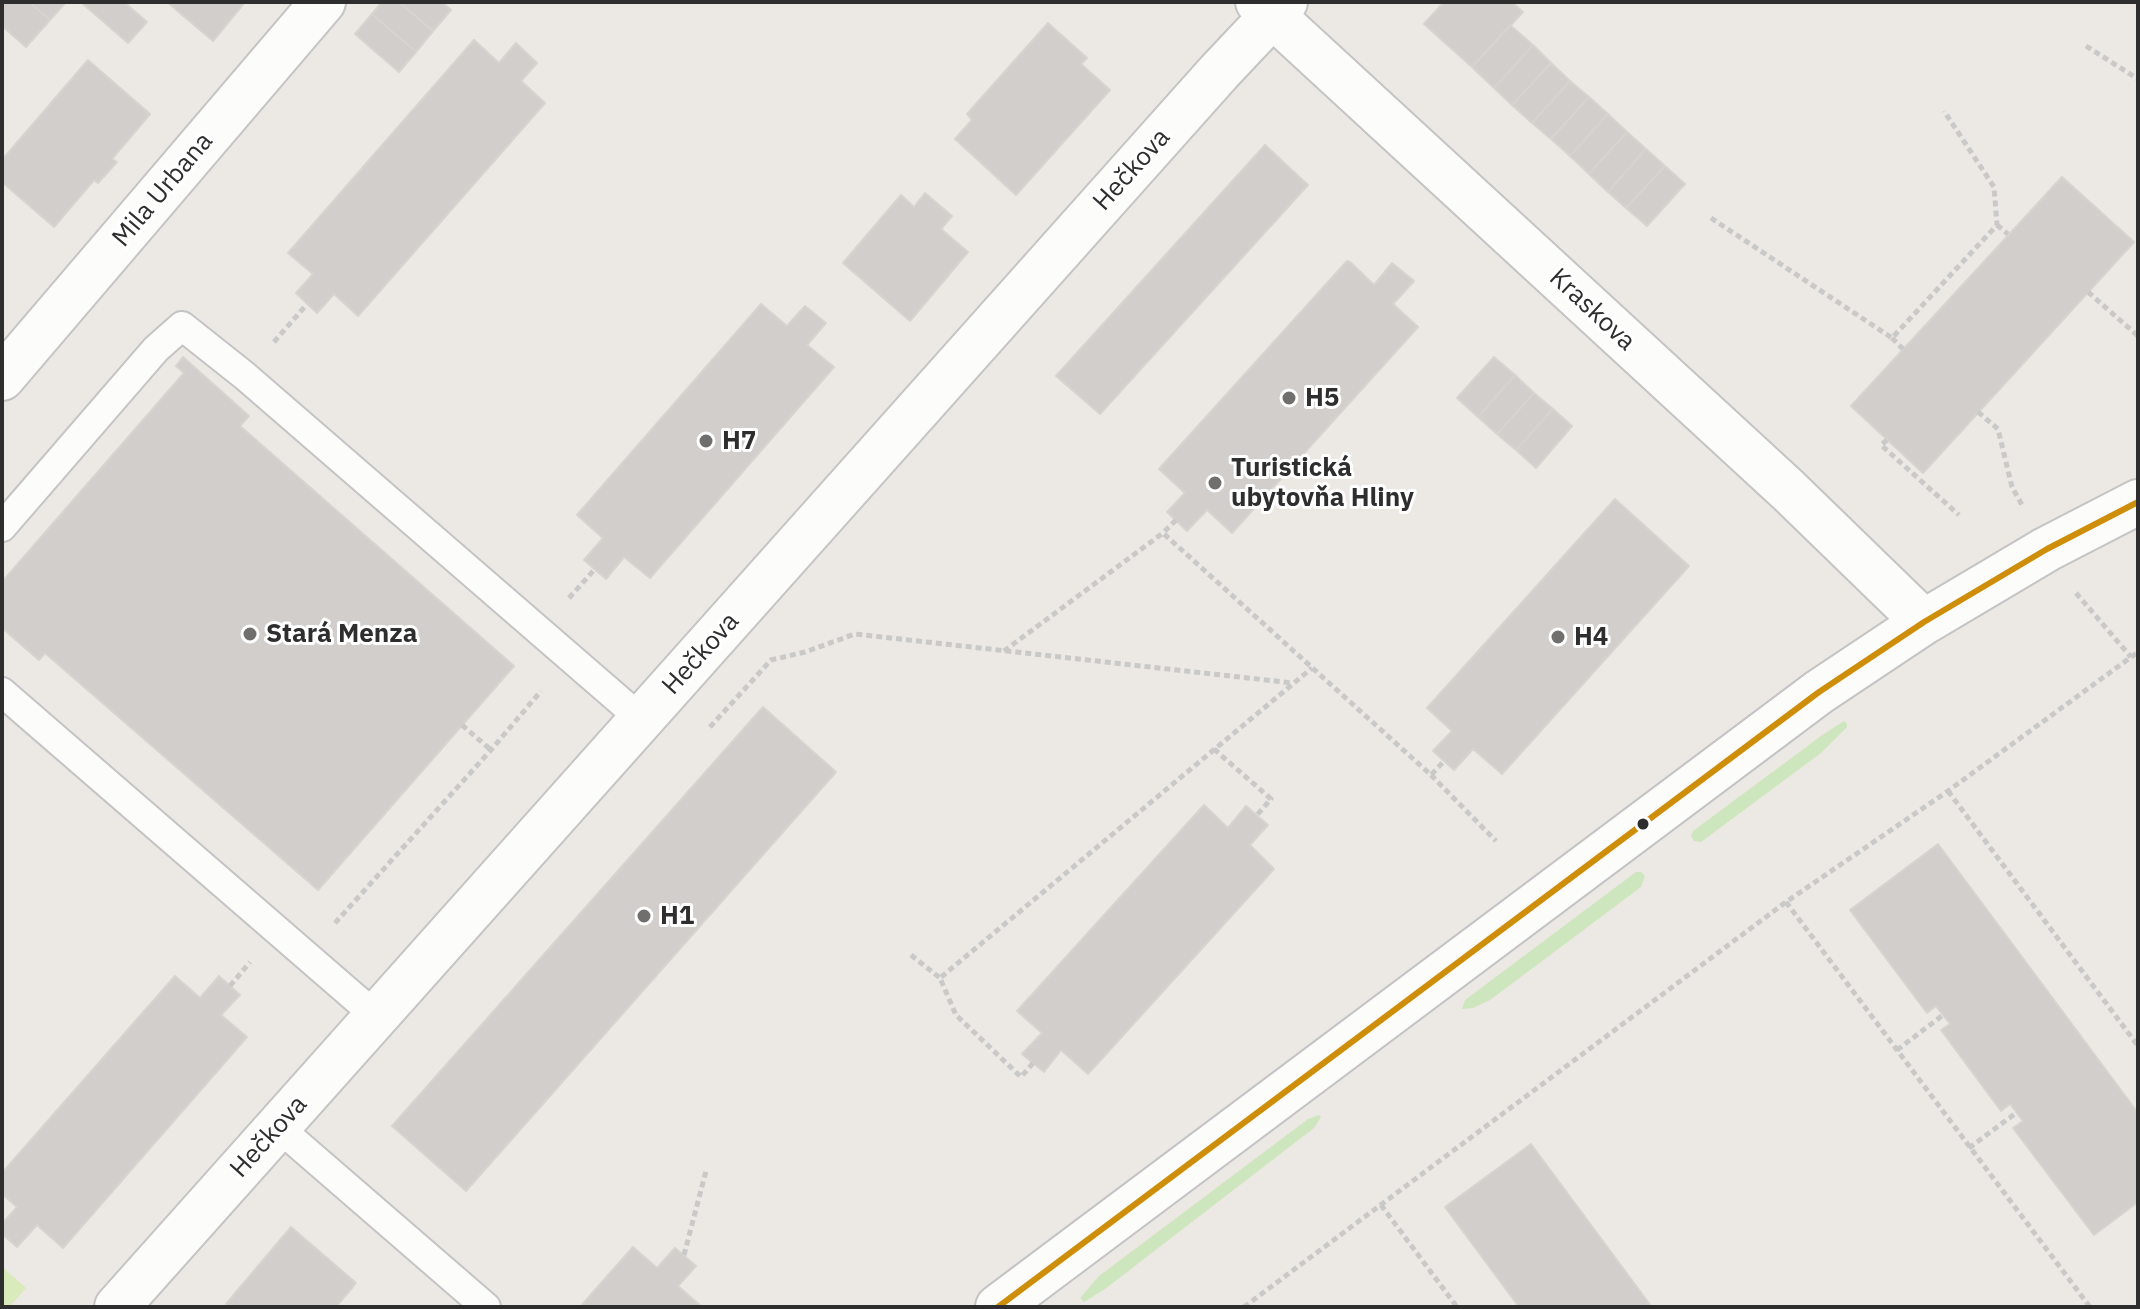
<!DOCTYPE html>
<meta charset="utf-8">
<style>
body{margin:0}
#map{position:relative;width:2140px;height:1309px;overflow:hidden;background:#ece8e4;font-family:"IBM Plex Sans",sans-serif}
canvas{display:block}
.frame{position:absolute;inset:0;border:4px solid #2e2e2e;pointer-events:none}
</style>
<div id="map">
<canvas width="2140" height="1309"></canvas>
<div class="frame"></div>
</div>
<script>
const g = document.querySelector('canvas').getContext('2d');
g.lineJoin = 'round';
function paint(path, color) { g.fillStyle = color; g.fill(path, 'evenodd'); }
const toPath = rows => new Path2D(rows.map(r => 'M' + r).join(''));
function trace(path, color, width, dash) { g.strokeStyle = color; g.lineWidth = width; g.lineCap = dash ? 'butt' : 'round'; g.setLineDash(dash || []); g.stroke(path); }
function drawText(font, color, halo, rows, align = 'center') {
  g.font = font + ' "IBM Plex Sans",sans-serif'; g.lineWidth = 6; g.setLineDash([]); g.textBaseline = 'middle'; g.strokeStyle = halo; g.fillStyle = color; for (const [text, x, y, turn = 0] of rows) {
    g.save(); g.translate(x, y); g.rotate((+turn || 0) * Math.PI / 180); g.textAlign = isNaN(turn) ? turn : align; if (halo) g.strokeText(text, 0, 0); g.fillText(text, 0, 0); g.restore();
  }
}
const green = toPath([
 [1844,721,1847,724,1847,727,1821,753,1701,842,1694,841,1691,836,1693,831,1821,736],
 [1636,872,1641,872,1645,876,1641,887,1490,1000,1473,1008,1462,1009,1465,1000],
 [1319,1115,1321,1117,1314,1128,1105,1289,1084,1302,1080,1298,1099,1276,1308,1119]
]);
const pitch = toPath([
 [2,1267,26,1288,9,1307,2,1307]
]);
const building = toPath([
 [2,2,29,2,50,20,26,47,2,26,2,2],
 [29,2,66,2,50,20,29,2],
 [84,2,124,2,147,22,128,43,83,4,84,2],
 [167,2,245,2,213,41,167,2],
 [382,2,399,2,433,31,416,52,372,14,382,2],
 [399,2,442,2,451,10,433,31,399,2],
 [1444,2,1512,2,1523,12,1472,67,1424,24,1444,2],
 [372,14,416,52,399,72,355,34,372,14],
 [1048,23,1087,58,1081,64,1110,90,1016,195,955,139,972,120,967,114,1048,23],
 [1510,25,1533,45,1494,88,1472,67,1510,25],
 [474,40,499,63,516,43,537,63,521,81,545,103,358,316,334,294,317,313,296,293,313,274,288,253,474,40],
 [1533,45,1551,63,1512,105,1494,88,1533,45],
 [88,60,150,114,112,159,117,162,98,183,94,180,54,227,2,182,2,160,88,60],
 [1551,63,1570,81,1532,123,1512,105,1551,63],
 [1570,81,1589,97,1551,139,1532,123,1570,81],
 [1589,97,1608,114,1570,156,1551,139,1589,97],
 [1608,114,1627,132,1589,174,1570,156,1608,114],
 [1627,132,1646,149,1608,192,1589,174,1627,132],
 [1265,145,1308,185,1100,414,1056,376,1265,145],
 [1646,149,1665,166,1626,208,1608,192,1646,149],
 [1665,166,1685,184,1647,226,1626,208,1665,166],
 [2062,177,2134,242,1923,473,1851,406,2062,177],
 [925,193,952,216,941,229,968,252,910,321,843,263,901,195,914,207,925,193],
 [1347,261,1350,262,1374,285,1392,263,1414,281,1393,304,1418,327,1232,533,1207,510,1187,531,1167,512,1185,493,1159,469,1347,261],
 [761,304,787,326,805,306,826,323,807,345,834,367,650,578,624,557,606,579,584,560,603,538,577,515,761,304],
 [183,357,249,416,240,426,514,666,318,890,45,653,39,660,2,628,2,582,184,373,176,366,183,357],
 [1494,357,1515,375,1478,417,1457,398,1494,357],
 [1515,375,1534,393,1497,434,1478,417,1515,375],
 [1534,393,1553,409,1516,450,1497,434,1534,393],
 [1553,409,1572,426,1536,468,1516,450,1553,409],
 [1615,499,1689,566,1502,774,1473,749,1454,770,1433,751,1452,731,1427,708,1615,499],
 [763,707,836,772,466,1191,392,1126,763,707],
 [1204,805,1228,828,1246,806,1268,825,1250,845,1274,869,1088,1074,1061,1050,1044,1072,1022,1054,1042,1033,1017,1011,1204,805],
 [1938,844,2138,1113,2138,1202,2094,1235,2013,1128,2023,1121,2010,1104,2001,1111,1941,1030,1950,1024,1936,1006,1927,1013,1850,910,1938,844],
 [175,976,200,998,219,976,240,995,221,1015,247,1037,63,1248,37,1225,17,1247,2,1234,2,1224,17,1207,2,1194,2,1173,175,976],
 [1531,1144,1651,1306,1652,1307,1519,1307,1445,1207,1531,1144],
 [291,1227,356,1283,336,1307,229,1307,226,1304,291,1227],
 [633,1247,657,1268,675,1248,696,1266,678,1286,702,1307,580,1307,633,1247]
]);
const path = toPath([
 [2086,46,2138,79],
 [1711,218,1892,338,1997,225,1994,187,1944,111],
 [1997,225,2008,234],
 [2088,292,2138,336],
 [1892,338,1903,349],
 [274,342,307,304],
 [1978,412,1998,429,2012,487,2022,505],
 [1887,440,1881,445,1959,515],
 [1176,520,1163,533,1431,775,1444,761],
 [2076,593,2131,657],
 [569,598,595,569],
 [1004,651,1163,533],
 [462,725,491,750],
 [710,727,771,660,805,652,855,634,1293,683],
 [1214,749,1271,799,1257,815],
 [1431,775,1496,841],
 [1948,791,2138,1046],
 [1786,902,2090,1307],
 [335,923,491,750,541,691],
 [911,955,940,978],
 [230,986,250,962],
 [1897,1050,1943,1015],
 [1033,1063,1021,1077,956,1015,940,978,1312,668],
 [1969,1148,2016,1113],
 [1381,1205,1457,1307],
 [684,1255,706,1171],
 [1244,1307,1786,902,1948,791,2138,652]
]);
const lane = toPath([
 [2,527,156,349,182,326,245,376,641,719],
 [2,692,376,1016],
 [278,1127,486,1307]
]);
const street = toPath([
 [1258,2,1788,490,1924,622],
 [2,378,323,2],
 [117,1307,1219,72,1285,2],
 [998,1307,1819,692,1924,622,2047,549,2138,502]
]);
const bus1 = toPath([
 [998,1307,1819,692,1924,622,2047,549,2138,502]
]);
const markers = [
 [1289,398,8,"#706f6e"],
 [706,441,8,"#706f6e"],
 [1215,483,8,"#706f6e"],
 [250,634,8,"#706f6e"],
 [1558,637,8,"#706f6e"],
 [1643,824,7,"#2e2e2e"],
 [644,916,8,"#706f6e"]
];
const streetNames = [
 ["Hečkova",1132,170,-48],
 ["Mila Urbana",163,190,-50],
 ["Kraskova",1592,310,43],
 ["Hečkova",701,654,-48],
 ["Hečkova",269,1137,-48]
];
const poiNames = [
 ["H5",1305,398],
 ["H7",722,441],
 ["Turistická",1231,468],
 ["ubytovňa Hliny",1231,498],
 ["Stará Menza",266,634],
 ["H4",1574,637],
 ["H1",660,916]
];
paint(green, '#cee6be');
paint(pitch, '#d9eabb');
paint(building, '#d1cecb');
trace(building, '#d7d4d0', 2);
trace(lane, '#c5c4c5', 32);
trace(street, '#c5c4c5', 48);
trace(path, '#c9c9c8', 5, [6, 4]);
trace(lane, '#fcfcfb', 28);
trace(street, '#fcfcfb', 44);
trace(bus1, '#cf8e09', 6);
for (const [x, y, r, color] of markers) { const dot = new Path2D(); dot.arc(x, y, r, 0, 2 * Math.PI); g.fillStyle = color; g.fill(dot); trace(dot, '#fff', 3); }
drawText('26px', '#2e2e2e', '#fff', streetNames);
drawText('bold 26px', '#2e2e2e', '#fff', poiNames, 'left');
</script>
